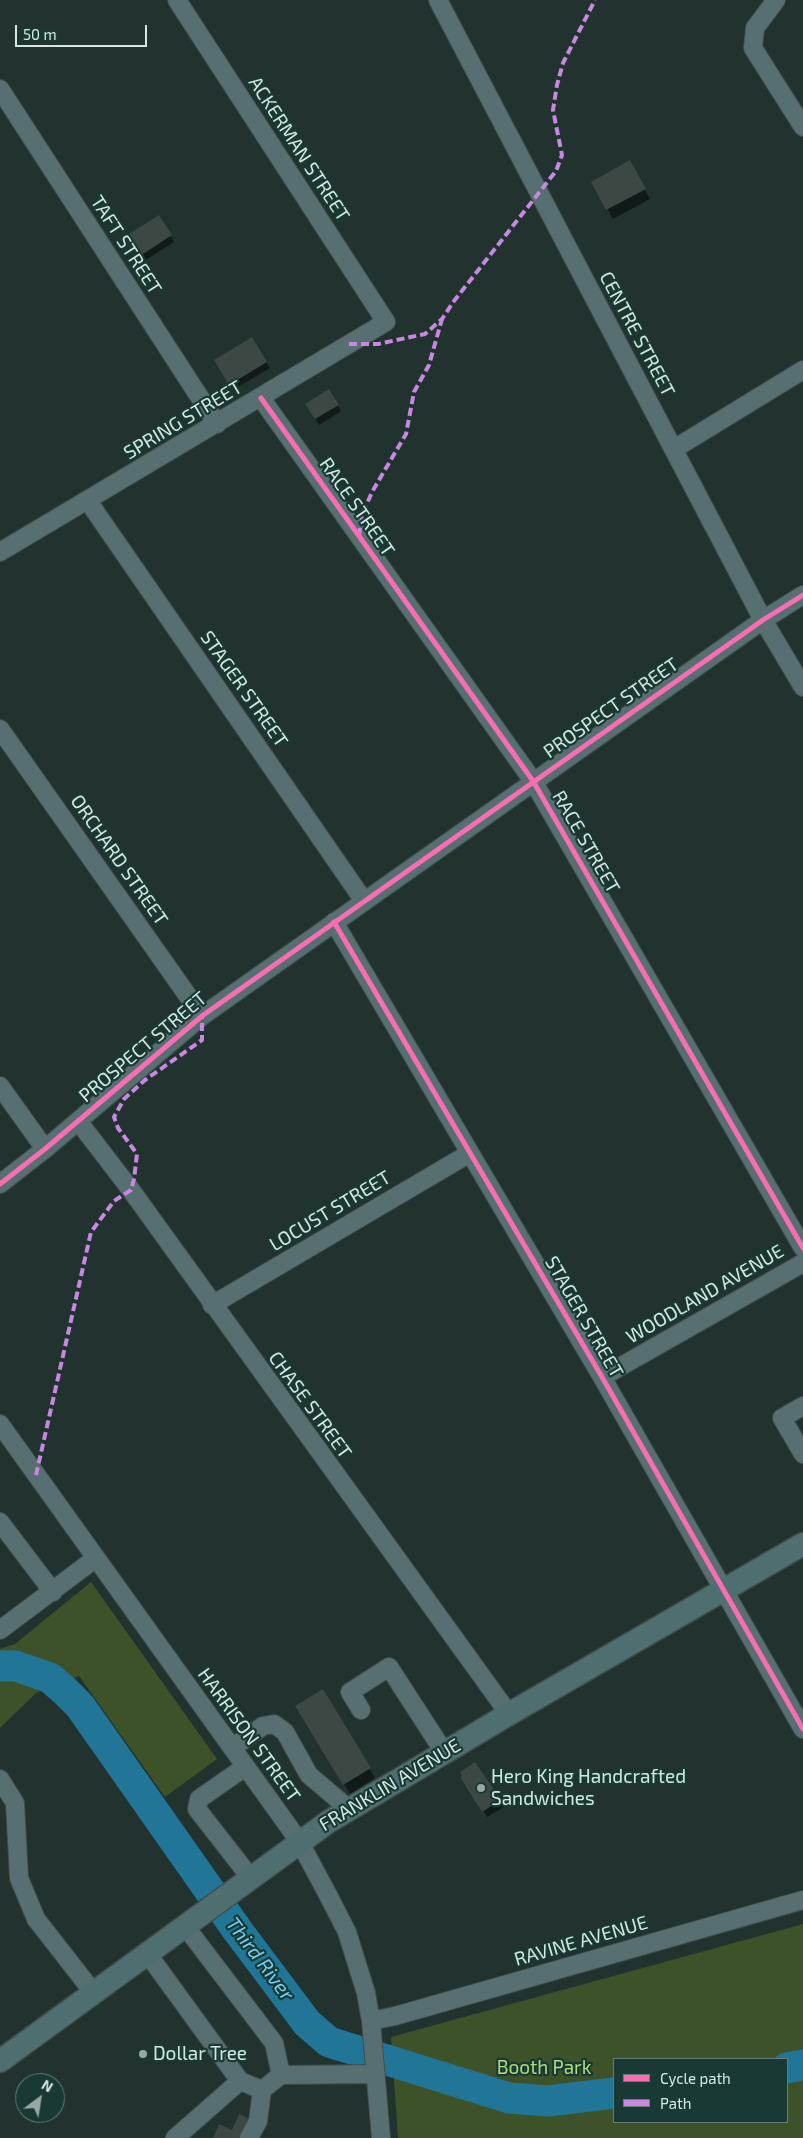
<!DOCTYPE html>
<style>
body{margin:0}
#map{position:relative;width:803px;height:2138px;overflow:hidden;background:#21322f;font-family:"Exo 2",sans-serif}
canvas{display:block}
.legend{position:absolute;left:613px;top:2058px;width:175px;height:65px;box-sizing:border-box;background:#193a34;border:1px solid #647f7a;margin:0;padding:6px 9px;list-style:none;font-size:15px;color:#d5e7e3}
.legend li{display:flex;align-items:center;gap:10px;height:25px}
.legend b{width:25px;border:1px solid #647f7a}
.north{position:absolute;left:15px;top:2073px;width:50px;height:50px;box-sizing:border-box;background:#193a34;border:1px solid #647f7a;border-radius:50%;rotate:31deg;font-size:14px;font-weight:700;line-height:20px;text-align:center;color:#d5e7e3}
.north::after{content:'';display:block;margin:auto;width:18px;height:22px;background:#96a8a4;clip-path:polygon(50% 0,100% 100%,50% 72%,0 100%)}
.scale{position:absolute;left:15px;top:25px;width:132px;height:22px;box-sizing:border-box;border:2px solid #d5e7e3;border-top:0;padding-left:6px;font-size:15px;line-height:18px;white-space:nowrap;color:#d5e7e3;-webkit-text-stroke:4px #193a34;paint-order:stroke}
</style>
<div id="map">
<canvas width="803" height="2138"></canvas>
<ul class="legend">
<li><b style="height:6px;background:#f96db3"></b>Cycle path</li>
<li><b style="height:6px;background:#c787e3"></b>Path</li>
</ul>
<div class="north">N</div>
<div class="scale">50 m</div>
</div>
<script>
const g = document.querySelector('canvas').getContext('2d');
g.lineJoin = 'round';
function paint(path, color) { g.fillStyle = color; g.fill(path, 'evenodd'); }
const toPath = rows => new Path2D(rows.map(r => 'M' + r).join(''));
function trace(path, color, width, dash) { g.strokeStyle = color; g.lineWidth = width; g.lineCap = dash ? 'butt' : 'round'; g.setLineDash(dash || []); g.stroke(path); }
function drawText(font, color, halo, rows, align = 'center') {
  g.font = font + ' "Exo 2",sans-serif'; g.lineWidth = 4.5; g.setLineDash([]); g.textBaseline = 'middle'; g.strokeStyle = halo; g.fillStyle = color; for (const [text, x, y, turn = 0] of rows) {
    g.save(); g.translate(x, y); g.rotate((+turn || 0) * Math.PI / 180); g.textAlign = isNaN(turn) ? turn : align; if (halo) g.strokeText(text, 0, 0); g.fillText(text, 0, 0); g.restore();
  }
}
const green = toPath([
 [91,1582,217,1759,165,1797,79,1676,36,1693,0,1728,0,1649,15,1644],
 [803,1924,803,2138,398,2138,391,2037],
 [787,2059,787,2122,614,2122,614,2059]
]);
const shadow = toPath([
 [630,162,650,199,613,219,592,182],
 [171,236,174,242,144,261,132,243],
 [252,339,270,368,233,390,216,361],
 [329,391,341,411,319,425,307,405],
 [323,1691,375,1778,350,1794,297,1706],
 [475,1764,504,1807,487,1817,462,1777]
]);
const river = toPath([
 [0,1666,16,1666,50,1678,65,1691,80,1706,238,1931,307,2023,329,2042,509,2098,548,2101,614,2093],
 [787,2068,803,2065]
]);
const building = toPath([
 [630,160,646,189,606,210,591,182],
 [159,215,172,235,140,256,126,236],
 [252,337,267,362,229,385,214,360],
 [329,389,339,405,315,419,305,404],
 [323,1689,371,1768,343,1785,295,1706],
 [475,1762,501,1800,482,1812,460,1777,462,1776,460,1772],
 [239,2114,252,2120,243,2138,213,2138,219,2124,232,2130]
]);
const minor = toPath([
 [438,0,763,620,803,687],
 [776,0,755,28,753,48,803,127],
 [0,89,217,424],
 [261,398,533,781,803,1248],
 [674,449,803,370],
 [88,501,364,901],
 [0,552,386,322,177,0],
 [0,729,202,1016],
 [334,922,602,1377,803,1729],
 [0,1086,45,1149],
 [78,1121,131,1190,509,1714],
 [0,1184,45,1149,202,1016,763,620,803,595],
 [212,1305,470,1153],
 [602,1377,803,1263],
 [803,1406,782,1418,803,1454],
 [0,1424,299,1841,327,1893,347,1932,366,1993,371,2021,381,2138],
 [0,1522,53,1592],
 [0,1630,96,1558],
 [361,1710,350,1692,389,1667,444,1752],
 [232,1748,263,1726,274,1724,285,1732,309,1775,349,1809],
 [245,1767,199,1799,197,1809,250,1877],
 [0,1779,15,1803,19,1878,36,1919,93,1992],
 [185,1926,274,2043,281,2075],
 [147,1953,240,2081,262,2090,281,2075,376,2074],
 [371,2021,395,2016,803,1900],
 [175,2138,240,2081],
 [249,2138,258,2121,262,2090]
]);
const major = toPath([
 [0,2061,328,1822,509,1714,803,1544]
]);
const quiet = toPath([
 [349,344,378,344,425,334,442,319,454,301,556,171,562,155,553,110,557,85,563,63,595,0],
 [359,536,362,515,372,492,406,434,414,392,429,365,442,319],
 [36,1475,91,1232,114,1201,131,1190,134,1179,137,1154,118,1128,114,1117,124,1099,145,1080,202,1040,202,1016]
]);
const cycleway = toPath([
 [261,398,533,781,803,1248],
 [334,922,602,1377,803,1729],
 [0,1184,45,1149,202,1016,763,620,803,595]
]);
const markers = [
 [481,1788,5,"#96a8a4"],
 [143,2054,5,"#96a8a4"]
];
const streetNames = [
 ["ACKERMAN STREET",299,149,57],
 ["TAFT STREET",126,245,57],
 ["CENTRE STREET",637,334,62],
 ["SPRING STREET",183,420,-31],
 ["RACE STREET",357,507,55],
 ["STAGER STREET",244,689,55],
 ["PROSPECT STREET",611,708,-35],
 ["RACE STREET",586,842,60],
 ["ORCHARD STREET",119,860,55],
 ["PROSPECT STREET",143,1047,-40],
 ["LOCUST STREET",330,1211,-31],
 ["WOODLAND AVENUE",705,1294,-30],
 ["STAGER STREET",584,1317,60],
 ["CHASE STREET",310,1405,54],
 ["HARRISON STREET",249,1735,54],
 ["FRANKLIN AVENUE",390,1785,-31],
 ["RAVINE AVENUE",581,1941,-16]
];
const poiNames = [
 ["Hero King Handcrafted",491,1777],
 ["Sandwiches",491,1799],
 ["Dollar Tree",153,2054]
];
const parkNames = [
 ["Booth Park",544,2068]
];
const waterNames = [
 ["Third River",260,1959,53]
];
paint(green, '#3e5229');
paint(shadow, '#0007');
trace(river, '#217697', 31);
paint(building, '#3c4844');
trace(minor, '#3f4d4b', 20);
trace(major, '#3f4d4b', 25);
trace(minor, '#576f71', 18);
trace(major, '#4f6e6f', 22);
trace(quiet, '#c787e3', 4, [8, 4]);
trace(cycleway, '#f96db3', 5);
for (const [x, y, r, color] of markers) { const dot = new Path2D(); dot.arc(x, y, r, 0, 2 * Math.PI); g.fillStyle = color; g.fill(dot); trace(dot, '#193a34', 2); }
drawText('19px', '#d5e7e3', '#193a34', streetNames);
drawText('19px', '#d5e7e3', '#193a34', poiNames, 'left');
drawText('19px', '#b0db7e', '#193a34', parkNames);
drawText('italic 20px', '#77d0f9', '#193a34', waterNames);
</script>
